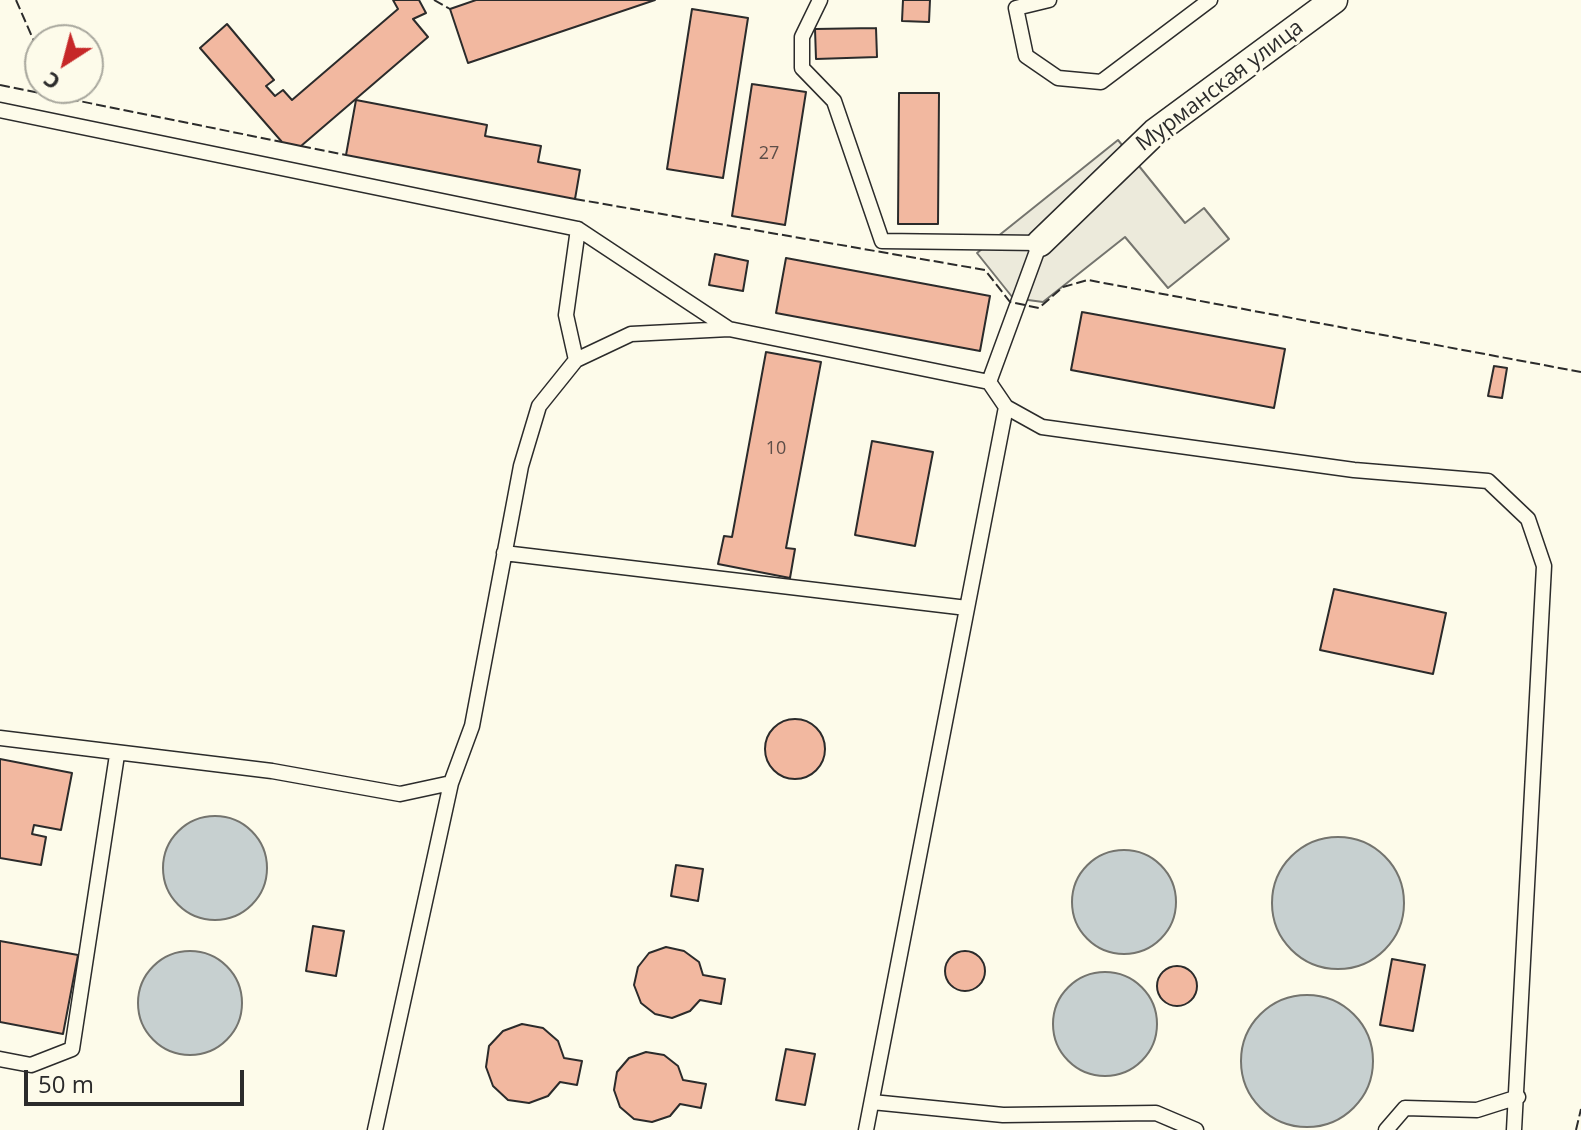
<!DOCTYPE html>
<meta charset="utf-8">
<style>
body{margin:0}
#map{position:relative;width:1581px;height:1130px;overflow:hidden;background:#fdfbea;font-family:"Open Sans",sans-serif}
canvas{display:block}
.north{position:absolute;left:24px;top:24px;width:80px;height:80px;box-sizing:border-box;background:#fdfbea;border:2px solid #a9a89e;border-radius:50%;rotate:216deg;font-size:22px;font-weight:700;line-height:32px;text-align:center;color:#2b2b2b}
.north::after{content:'';display:block;margin:auto;width:28px;height:36px;background:#c62828;clip-path:polygon(50% 0,100% 100%,50% 72%,0 100%)}
.scale{position:absolute;left:24px;top:1070px;width:220px;height:36px;box-sizing:border-box;border:4px solid #2b2b2b;border-top:0;padding-left:10px;font-size:24px;line-height:28px;white-space:nowrap;color:#2b2b2b;-webkit-text-stroke:6px #fdfbea;paint-order:stroke}
</style>
<div id="map">
<canvas width="1581" height="1130"></canvas>
<div class="north">С</div>
<div class="scale">50 m</div>
</div>
<script>
const g = document.querySelector('canvas').getContext('2d');
g.lineJoin = 'round';
function paint(path, color) { g.fillStyle = color; g.fill(path, 'evenodd'); }
const toPath = rows => new Path2D(rows.map(r => 'M' + r).join(''));
function trace(path, color, width, dash) { g.strokeStyle = color; g.lineWidth = width; g.lineCap = dash ? 'butt' : 'round'; g.setLineDash(dash || []); g.stroke(path); }
function drawText(font, color, halo, rows, align = 'center') {
  g.font = font + ' "Open Sans",sans-serif'; g.lineWidth = 6; g.setLineDash([]); g.textBaseline = 'middle'; g.strokeStyle = halo; g.fillStyle = color; for (const [text, x, y, turn = 0] of rows) {
    g.save(); g.translate(x, y); g.rotate((+turn || 0) * Math.PI / 180); g.textAlign = isNaN(turn) ? turn : align; if (halo) g.strokeText(text, 0, 0); g.fillText(text, 0, 0); g.restore();
  }
}
const parking = toPath([
 [1118,140,1185,223,1204,208,1229,239,1168,288,1125,237,1043,302,1013,298,977,253,1118,140]
]);
const water = toPath([
 '163 868a52 52 0 1 1 104 0a52 52 0 1 1-104 0Z',
 '1272 903a66 66 0 1 1 132 0a66 66 0 1 1-132 0Z',
 '1072 902a52 52 0 1 1 104 0a52 52 0 1 1-104 0Z',
 '138 1003a52 52 0 1 1 104 0a52 52 0 1 1-104 0Z',
 '1053 1024a52 52 0 1 1 104 0a52 52 0 1 1-104 0Z',
 '1241 1061a66 66 0 1 1 132 0a66 66 0 1 1-132 0Z'
]);
const building = toPath([
 [393,0,419,0,426,13,413,19,428,37,301,146,282,142,200,48,227,24,274,80,266,86,275,96,283,90,292,100,398,9,393,0],
 [476,0,655,0,468,63,450,9,476,0],
 [903,0,930,0,929,22,902,21,903,0],
 [692,9,748,18,723,178,667,169,692,9],
 [876,28,877,57,816,59,815,29,876,28],
 [752,84,806,92,785,225,732,216,752,84],
 [899,93,939,93,938,224,898,224,899,93],
 [356,100,487,125,485,136,541,146,538,162,580,170,575,199,346,155,356,100],
 [715,254,748,261,743,291,709,285,715,254],
 [786,258,990,296,980,351,776,313,786,258],
 [1082,312,1285,349,1274,408,1071,370,1082,312],
 [766,352,821,362,786,548,795,549,790,578,718,564,724,536,732,537,766,352],
 [1494,366,1507,368,1502,398,1488,396,1494,366],
 [872,441,933,452,915,546,855,535,872,441],
 [1334,589,1446,613,1433,674,1320,650,1334,589],
 '765 749a30 30 0 1 1 60 0a30 30 0 1 1-60 0Z',
 [0,759,72,773,61,830,34,825,32,834,46,837,41,865,0,858,0,759],
 [676,865,703,869,698,901,671,896,676,865],
 [313,926,344,931,336,976,306,971,313,926],
 [0,941,78,955,63,1034,0,1022,0,941],
 [666,947,684,951,699,962,703,975,725,979,721,1004,700,1000,690,1011,672,1018,655,1014,641,1003,634,985,638,967,649,953,666,947],
 '945 971a20 20 0 1 1 40 0a20 20 0 1 1-40 0Z',
 [1392,959,1425,965,1413,1031,1380,1025,1392,959],
 '1157 986a20 20 0 1 1 40 0a20 20 0 1 1-40 0Z',
 [522,1024,543,1028,558,1041,564,1058,582,1061,577,1085,560,1082,548,1096,529,1103,508,1100,493,1086,486,1067,489,1046,503,1031,522,1024],
 [786,1049,815,1054,805,1105,776,1100,786,1049],
 [646,1052,664,1055,678,1066,683,1080,706,1084,701,1108,680,1104,670,1116,652,1122,634,1119,620,1107,614,1090,617,1072,629,1058,646,1052]
]);
const lane = toPath([
 [1049,0,1016,8,1026,56,1058,78,1101,82,1210,0],
 [0,110,578,229,729,329],
 [576,360,566,315,578,229],
 [1006,407,1042,427,1354,470,1488,481,1528,519,1544,566,1514,1130],
 [504,553,967,608],
 [0,738,272,771,400,794,451,783,472,726,521,466,539,406,576,360,631,334,729,329,989,382,1040,243,882,241,834,101,802,68,802,37,820,0],
 [0,1059,31,1065,72,1049,117,755],
 [872,1102,1003,1115,1156,1113,1196,1130],
 [375,1130,451,783],
 [866,1130,1006,407,989,382],
 [1386,1130,1405,1108,1477,1110,1518,1097]
]);
const street = toPath([
 [1040,243,1155,132,1334,0]
]);
const fence = toPath([
 [16,0,40,55],
 [434,0,450,9],
 [0,85,282,142],
 [301,146,346,155],
 [575,199,985,270,1010,302,1039,308,1063,287,1088,280,1581,372],
 [1576,1130,1581,1109]
]);
const numberNames = [
 ["27",769,154],
 ["10",776,449]
];
const streetNames = [
 ["Мурманская улица",1220,86,-37]
];
paint(parking, '#eceadb');
trace(parking, '#74746e', 2);
paint(water, '#c7d0d0');
trace(water, '#74746e', 2);
paint(building, '#f2b8a0');
trace(building, '#2b2b2b', 2);
trace(lane, '#2b2b2b', 17);
trace(street, '#2b2b2b', 29);
trace(lane, '#fdfbea', 14);
trace(street, '#fdfbea', 26);
trace(fence, '#2b2b2b', 2, [10, 4]);
drawText('18px', '#5d4e48', null, numberNames);
drawText('22px', '#2b2b2b', '#fdfbea', streetNames);
</script>
